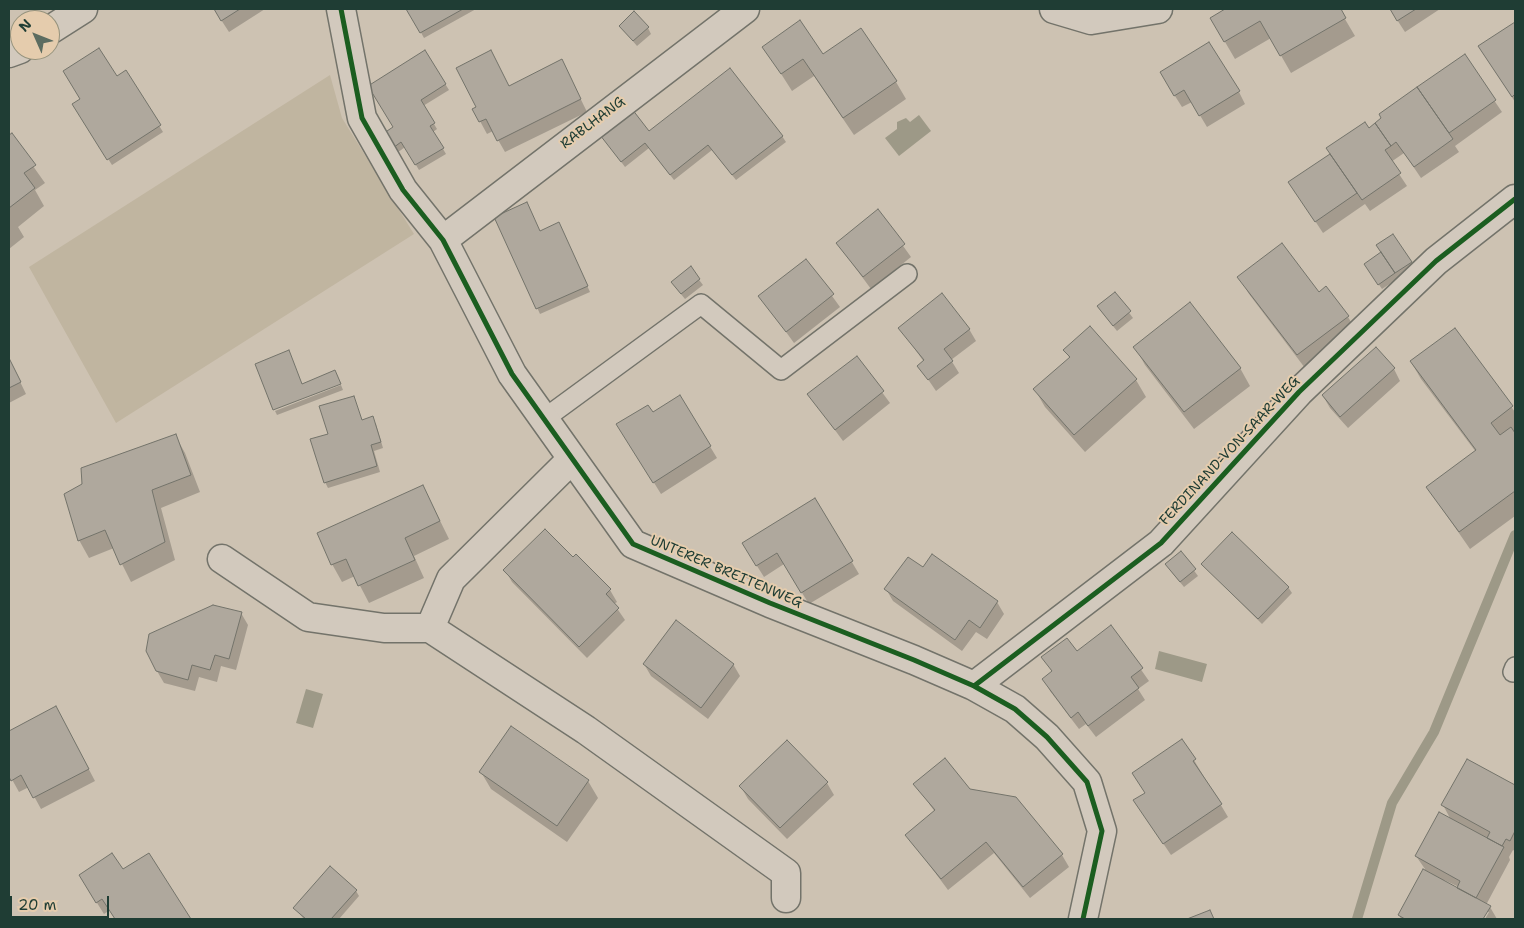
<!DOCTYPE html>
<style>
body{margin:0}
#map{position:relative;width:1524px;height:928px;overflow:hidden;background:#cdc2b2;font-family:"Shantell Sans",sans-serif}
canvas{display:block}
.frame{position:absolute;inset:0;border:10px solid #1f3d34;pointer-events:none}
.north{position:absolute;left:10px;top:10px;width:50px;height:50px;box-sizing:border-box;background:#e5ccad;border:1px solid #96937d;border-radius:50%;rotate:314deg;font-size:14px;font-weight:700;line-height:20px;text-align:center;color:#1f3d34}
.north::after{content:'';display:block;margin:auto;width:18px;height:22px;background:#5c6c60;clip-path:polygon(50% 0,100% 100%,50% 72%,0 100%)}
.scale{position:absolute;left:10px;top:896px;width:99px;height:22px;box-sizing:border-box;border:2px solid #1f3d34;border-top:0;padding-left:6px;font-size:15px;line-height:18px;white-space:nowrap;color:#1f3d34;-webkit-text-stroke:4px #e5ccad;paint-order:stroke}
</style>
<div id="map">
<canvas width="1524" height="928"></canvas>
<div class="frame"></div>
<div class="north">N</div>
<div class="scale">20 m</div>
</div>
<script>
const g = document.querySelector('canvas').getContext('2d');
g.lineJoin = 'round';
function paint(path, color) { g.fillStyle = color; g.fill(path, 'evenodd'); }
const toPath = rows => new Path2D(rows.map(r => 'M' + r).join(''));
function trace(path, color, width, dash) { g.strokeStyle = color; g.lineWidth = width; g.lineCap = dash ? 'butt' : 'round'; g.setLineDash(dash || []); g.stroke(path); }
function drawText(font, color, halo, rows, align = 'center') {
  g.font = font + ' "Shantell Sans",sans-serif'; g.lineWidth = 4; g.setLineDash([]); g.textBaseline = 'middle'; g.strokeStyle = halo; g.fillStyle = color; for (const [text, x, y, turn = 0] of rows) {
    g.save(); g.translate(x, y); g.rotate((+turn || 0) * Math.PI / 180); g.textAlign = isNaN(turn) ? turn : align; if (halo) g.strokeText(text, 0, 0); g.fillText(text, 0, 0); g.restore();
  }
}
const green = toPath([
 [330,75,342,118,414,234,116,423,29,267]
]);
const water = toPath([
 [919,115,931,131,899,156,885,138,897,129,897,122,906,118,910,122],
 [1159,651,1207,664,1202,682,1155,669],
 [306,689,323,694,313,728,296,723]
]);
const shadow = toPath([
 [214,9,265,9,229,32],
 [408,9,476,9,424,38],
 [1227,9,1339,9,1355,36,1291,73,1271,38,1235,59,1211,18],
 [1390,9,1440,9,1405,32],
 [1515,24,1515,102,1480,47],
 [620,26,648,28,651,34,637,46],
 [764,47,823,56,896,82,906,99,854,135,814,76,792,91],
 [425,52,449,90,423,106,437,129,433,132,446,154,419,170,405,147,397,153,385,134,395,128],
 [1464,56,1502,112,1455,146,1459,152,1421,178,1404,153,1391,162,1407,186,1370,211,1365,204,1323,233,1290,183,1383,119,1380,114],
 [126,72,163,132,112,165,77,110],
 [568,73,587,112,505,152,493,131,487,134,474,110,509,87],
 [1168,85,1239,92,1245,104,1207,127,1192,102,1182,107],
 [649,133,782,136,786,142,736,180,712,150,674,180,649,148,625,167,605,140],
 [11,135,45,183,35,190,44,206,18,227,24,237,9,249,9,137],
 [878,211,911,257,871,289,837,243],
 [496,218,540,232,561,229,590,292,540,314],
 [1382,253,1411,263,1414,268,1382,289,1369,270],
 [806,260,840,307,794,343,760,296],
 [690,268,703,285,685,299,676,288],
 [1239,277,1318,294,1348,317,1358,334,1308,372,1249,294],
 [1115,294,1133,318,1117,331,1098,307],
 [900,328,969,329,976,341,951,360,959,373,936,391,919,366,924,362],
 [1090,328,1136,380,1146,397,1085,452,1045,407,1035,390,1070,359,1065,350],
 [1455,330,1515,412,1515,429,1512,432,1515,435,1515,516,1470,549,1427,487,1476,452,1421,379,1411,362],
 [1135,347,1240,368,1250,386,1194,429,1145,365],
 [856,357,890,403,843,441,809,395],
 [9,359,26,394,9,403],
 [1394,369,1400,381,1348,428,1330,408,1323,396],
 [341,385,343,390,277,415,275,411],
 [353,397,362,421,372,418,376,424,383,448,374,451,380,472,328,488,325,482,330,435],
 [680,397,717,458,661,494,625,436,652,414],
 [175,435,185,453,200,492,161,508,175,560,131,582,114,548,89,558,79,540],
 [423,486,449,539,414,556,424,578,369,603,355,576,342,582,332,564],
 [815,500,859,574,809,604,784,564,764,577,750,555],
 [1181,553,1198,576,1184,587,1170,570],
 [576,555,610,590,617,602,614,604,625,620,587,658,512,582,505,570,573,559],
 [932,556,997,602,1004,614,987,639,976,632,962,651,893,601,886,589,923,569],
 [1202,564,1288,587,1292,593,1262,624],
 [241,613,248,625,236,670,221,666,217,682,199,677,195,691,164,683,157,671],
 [1111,627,1149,681,1138,689,1145,700,1096,737,1086,724,1079,729,1050,691,1044,679,1052,672,1043,657,1077,653],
 [644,664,733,664,740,676,708,719,651,676],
 [56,707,95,781,41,809,29,787,19,792,9,774,9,733],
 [1182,740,1228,817,1171,855,1142,812,1146,794],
 [1467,761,1515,787,1515,851,1513,850,1509,857,1510,860,1486,905,1490,907,1497,919,1485,919,1489,912,1486,912,1482,919,1401,919,1399,915,1425,869,1416,856,1451,820,1443,805],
 [1444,880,1459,887,1457,890,1443,882],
 [481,772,588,781,598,798,567,842,491,789],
 [827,783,834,795,787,839,748,799,741,787],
 [915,784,969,790,1062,855,1069,867,1030,898,994,853,948,890,907,835,935,812],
 [148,854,190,919,116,919,110,910,104,914,87,887,122,871],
 [356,891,359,896,339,919,304,919,294,908]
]);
const stream = toPath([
 [1357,919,1392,803,1434,732,1515,535]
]);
const building = toPath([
 [214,9,240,9,221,21,214,9],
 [406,9,463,9,420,33,406,9],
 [1225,9,1341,9,1346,18,1280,56,1260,21,1224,42,1210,18,1225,9],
 [1390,9,1416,9,1397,21,1390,9],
 [634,11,649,27,633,41,619,26,634,11],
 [800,20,823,54,861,28,897,81,843,118,803,59,781,74,762,47,800,20],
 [1515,22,1515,94,1512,97,1478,46,1515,22],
 [1209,42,1240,91,1199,116,1184,90,1174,96,1160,72,1209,42],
 [99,48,117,76,126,70,161,125,107,160,72,104,80,99,63,71,99,48],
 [425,50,446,84,421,100,435,123,430,126,444,148,415,165,401,142,393,148,384,133,393,127,368,86,425,50],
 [491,50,509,86,562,59,581,99,497,141,486,119,479,122,472,109,476,107,456,68,491,50],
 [1465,54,1496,100,1449,133,1417,87,1465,54],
 [730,68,783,136,732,175,708,145,670,175,645,143,621,162,600,135,632,109,649,131,730,68],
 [1417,87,1453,139,1414,167,1396,142,1391,146,1375,123,1381,118,1379,114,1417,87],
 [1365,122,1369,128,1375,123,1391,146,1385,150,1401,173,1362,200,1326,148,1365,122],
 [12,133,36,165,24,173,35,188,9,208,9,135,12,133],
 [1330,154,1357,193,1315,222,1288,182,1330,154],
 [527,202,540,231,559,222,588,286,536,309,494,217,527,202],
 [878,209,905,244,863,277,836,243,878,209],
 [1393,234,1412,262,1395,273,1376,245,1393,234],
 [1282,243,1319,292,1326,286,1349,316,1297,355,1237,277,1282,243],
 [1381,252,1395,273,1378,285,1364,264,1381,252],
 [806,259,834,294,786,332,758,296,806,259],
 [691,266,700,279,681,294,671,282,691,266],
 [1115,292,1131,311,1113,326,1097,306,1115,292],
 [942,293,970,329,944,349,953,361,928,380,917,366,924,360,898,328,942,293],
 [1190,302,1241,368,1184,412,1133,347,1190,302],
 [1090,326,1137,379,1074,435,1033,389,1070,357,1063,350,1090,326],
 [1455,328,1513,406,1491,423,1500,435,1511,427,1515,433,1515,491,1459,532,1426,487,1476,450,1410,361,1455,328],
 [1376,347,1395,368,1340,417,1322,395,1376,347],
 [289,350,302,384,335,370,341,384,273,410,255,364,289,350],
 [857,356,884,391,835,430,807,394,857,356],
 [9,358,21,382,9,388,9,358],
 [680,395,711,446,653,483,616,424,648,405,653,412,680,395],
 [354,396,362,420,373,416,381,442,371,445,377,466,324,483,310,439,328,434,319,406,354,396],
 [176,434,191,475,152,490,165,542,120,565,105,530,78,541,64,494,82,484,81,468,176,434],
 [423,485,440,521,405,538,415,560,358,586,346,559,331,565,317,533,423,485],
 [815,498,853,561,801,593,777,553,756,566,742,543,815,498],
 [545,529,573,557,576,554,611,589,606,594,619,608,579,647,503,570,545,529],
 [1232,532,1289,587,1258,619,1201,564,1232,532],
 [1181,551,1196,569,1180,582,1165,564,1181,551],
 [932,554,998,601,980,628,969,620,955,640,884,589,908,557,923,567,932,554],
 [213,605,242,612,229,659,215,655,210,670,192,665,188,680,156,671,146,651,149,634,213,605],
 [676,620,734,664,701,708,643,664,676,620],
 [1111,625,1143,668,1131,677,1139,688,1088,726,1078,712,1071,718,1042,679,1052,671,1041,657,1067,638,1077,651,1111,625],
 [56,706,89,769,33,798,21,775,11,781,9,777,9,731,56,706],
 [511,726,589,780,557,826,479,772,511,726],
 [1182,739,1196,759,1193,761,1222,804,1163,844,1133,800,1145,793,1132,773,1182,739],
 [787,740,828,782,780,828,739,786,787,740],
 [945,758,970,789,1016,797,1063,854,1023,887,986,842,941,879,905,835,935,810,913,784,945,758],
 [1467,759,1515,785,1515,831,1510,841,1506,839,1502,846,1487,838,1490,832,1441,805,1467,759],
 [1439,812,1504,847,1476,898,1457,888,1460,881,1415,856,1439,812],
 [112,853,123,869,149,853,191,919,115,919,102,899,96,903,79,875,112,853],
 [330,866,357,890,331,919,306,919,293,908,330,866],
 [1423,869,1491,906,1483,919,1405,919,1398,915,1423,869],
 [1210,910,1214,919,1187,919,1210,910]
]);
const lane = toPath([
 [544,419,701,304,781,370,907,274],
 [1513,672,1515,667]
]);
const street = toPath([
 [341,9,362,118,403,190,443,240,512,374,633,544,770,603,914,660,974,686,1015,709,1047,737,1087,782,1102,831,1083,919],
 [1054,9,1091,20,1158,9],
 [50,30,83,9],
 [9,53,20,49],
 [443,240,745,9],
 [222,559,308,617,384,628,430,628,451,579,572,459],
 [430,628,586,730,786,873,786,898],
 [974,686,1161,543,1299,392,1436,261,1515,199]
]);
const cycleway = toPath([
 [341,9,362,118,403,190,443,240,512,374,633,544,770,603,914,660,974,686,1015,709,1047,737,1087,782,1102,831,1083,919],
 [974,686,1161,543,1299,392,1436,261,1515,199]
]);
const streetNames = [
 ["RABLHANG",593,123,-37],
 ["FERDINAND-VON-SAAR-WEG",1230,451,-47],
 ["UNTERER BREITENWEG",726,572,23]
];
paint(green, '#c0b5a0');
paint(water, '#9d9987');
paint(shadow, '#0003');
trace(stream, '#9d9987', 10);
paint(building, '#afa89d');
trace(building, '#73736a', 1);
trace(lane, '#73736a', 22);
trace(street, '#73736a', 31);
trace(lane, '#d2c9bd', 19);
trace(street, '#d2c9bd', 28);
trace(cycleway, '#1b5e20', 5);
drawText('14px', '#1f3d34', '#e5ccad', streetNames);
</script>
